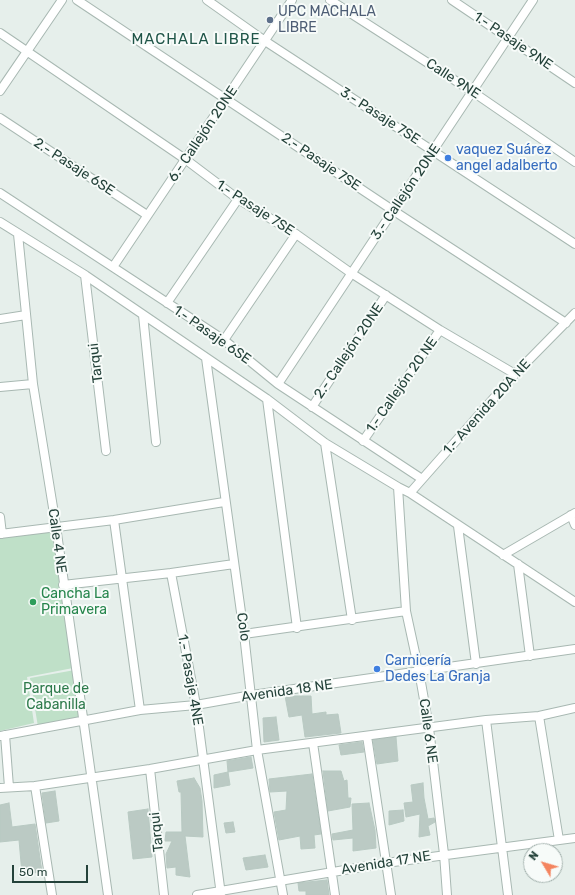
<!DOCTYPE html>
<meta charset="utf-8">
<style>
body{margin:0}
#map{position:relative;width:575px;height:895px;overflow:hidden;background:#e6efeb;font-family:Rubik,sans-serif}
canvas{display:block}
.north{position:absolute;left:523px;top:843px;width:40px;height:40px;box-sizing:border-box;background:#f7fbf9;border:1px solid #a3b1ad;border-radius:50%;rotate:308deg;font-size:11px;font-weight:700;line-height:16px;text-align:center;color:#24423a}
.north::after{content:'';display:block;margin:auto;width:14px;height:18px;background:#f4845f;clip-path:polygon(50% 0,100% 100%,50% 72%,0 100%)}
.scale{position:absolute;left:12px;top:865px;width:76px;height:18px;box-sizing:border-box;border:2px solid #24423a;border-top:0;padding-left:5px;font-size:12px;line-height:14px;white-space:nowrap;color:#24423a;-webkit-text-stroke:3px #f7fbf9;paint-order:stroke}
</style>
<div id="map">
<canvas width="575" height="895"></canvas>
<div class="north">N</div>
<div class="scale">50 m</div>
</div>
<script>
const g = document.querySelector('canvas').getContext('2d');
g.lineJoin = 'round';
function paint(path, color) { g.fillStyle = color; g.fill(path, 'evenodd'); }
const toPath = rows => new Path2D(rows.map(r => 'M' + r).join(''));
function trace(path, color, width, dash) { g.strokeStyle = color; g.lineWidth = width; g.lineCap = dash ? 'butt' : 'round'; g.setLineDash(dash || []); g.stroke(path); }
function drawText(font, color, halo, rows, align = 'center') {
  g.font = font + ' Rubik,sans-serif'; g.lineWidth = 4; g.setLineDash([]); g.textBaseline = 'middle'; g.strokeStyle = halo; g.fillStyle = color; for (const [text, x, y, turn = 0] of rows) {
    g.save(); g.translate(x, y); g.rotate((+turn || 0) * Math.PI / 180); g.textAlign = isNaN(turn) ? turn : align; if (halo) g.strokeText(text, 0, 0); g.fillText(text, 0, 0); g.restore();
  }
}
const green = toPath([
 [58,526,73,668,27,677,34,723,0,731,0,536],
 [75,670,80,718,38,727,30,678]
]);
const building = toPath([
 [285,696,311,696,312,714,326,712,326,715,338,714,341,733,305,737,302,715,289,717,285,696],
 [276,717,279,740,264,742,263,718,276,717],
 [396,737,398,761,377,764,373,740,396,737],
 [362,742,364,752,341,755,339,745,362,742],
 [251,757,253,768,228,772,227,761,251,757],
 [323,771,341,771,344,781,347,780,348,798,351,798,350,807,328,811,323,771],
 [228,772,230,785,214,788,214,775,228,772],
 [312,774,321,834,314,835,315,848,301,849,300,836,279,840,274,812,286,810,287,791,270,792,269,779,312,774],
 [194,778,200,788,202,801,203,837,185,836,190,877,176,875,176,867,167,868,166,854,172,841,165,841,166,832,182,832,181,792,179,792,177,781,194,778],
 [423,783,424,798,428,819,434,818,435,822,428,826,430,835,419,837,420,814,406,817,404,803,413,802,411,785,423,783],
 [55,791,59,821,46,823,42,793,55,791],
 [9,803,12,827,35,824,42,872,22,874,19,840,0,842,0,805,9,803],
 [369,803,375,830,376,848,353,851,353,838,333,840,332,834,353,830,352,804,369,803],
 [148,809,152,857,133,859,128,812,148,809],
 [403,810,404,821,389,825,389,811,403,810],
 [233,822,235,832,226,833,224,823,233,822],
 [265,855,268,867,246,870,243,858,265,855],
 [327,880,329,895,306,895,306,891,299,891,298,883,327,880]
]);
const street = toPath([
 [77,0,394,211,566,323],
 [207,0,265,41,575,244],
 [330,0,473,92,575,162],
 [452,0,575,83],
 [0,33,185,159,238,199,296,234,351,273,440,330,515,374],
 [0,91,62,0],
 [0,118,147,215],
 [0,193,224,340,278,384,422,479],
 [0,222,85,275,267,399,325,443,398,487,406,611,419,671,429,728,444,854,447,895],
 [18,234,33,384,56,526,108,895],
 [113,267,292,0],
 [85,275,106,451],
 [167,303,238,199],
 [143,315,156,442],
 [0,319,26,315],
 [224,340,296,234],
 [206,358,244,634,257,750,283,895],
 [278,384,533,0],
 [0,387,33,384],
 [267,399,297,628],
 [312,407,386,295],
 [363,441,440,330],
 [325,443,352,620],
 [398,487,410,493,515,374,575,313],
 [410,493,575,602],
 [571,515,575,525],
 [0,517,2,534],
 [114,520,140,710],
 [458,526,476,664],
 [0,534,114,520,224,502],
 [503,555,575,513],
 [518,564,530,656],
 [171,573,234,564],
 [63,585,171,573,196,705,221,895],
 [244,634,406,611],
 [539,716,559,840],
 [486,720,508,895],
 [5,735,9,787],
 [0,736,140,710,196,705,252,695,575,649],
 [367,736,391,895],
 [313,743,335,895],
 [150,769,164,895],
 [35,786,52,895],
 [0,788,35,786,150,769,257,750,486,720,539,716,575,708],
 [197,895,386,863,575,838]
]);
const markers = [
 [270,20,4,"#5c6f8a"],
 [448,158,4,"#3f7fe0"],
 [33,602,4,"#2e9e5b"],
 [377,669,4,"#3f7fe0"]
];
const serviceNames = [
 ["UPC MACHALA",278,12],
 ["LIBRE",278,28]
];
const streetNames = [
 ["1.- Pasaje 9NE",513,41,34],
 ["Calle 9NE",453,79,33],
 ["3.- Pasaje 7SE",380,116,33],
 ["6.- Callejón 20NE",203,134,-56],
 ["2.- Pasaje 7SE",321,162,34],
 ["2.- Pasaje 6SE",74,167,33],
 ["3.- Callejón 20NE",406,192,-56],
 ["1.- Pasaje 7SE",255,208,33],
 ["1.- Pasaje 6SE",212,335,35],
 ["2.- Callejón 20NE",349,351,-56],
 ["Tarqui",96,363,-97],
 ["1.- Callejón 20 NE",402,385,-55],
 ["1.- Avenida 20A NE",487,407,-48],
 ["Calle 4 NE",57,541,82],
 ["Colo",243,627,82],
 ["1.- Pasaje 4NE",190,680,80],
 ["Avenida 18 NE",287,691,-8],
 ["Calle 6 NE",428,731,82],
 ["Tarqui",157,832,-96],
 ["Avenida 17 NE",386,863,-9]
];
const shopNames = [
 ["vaquez Suárez",456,150],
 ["angel adalberto",456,166],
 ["Carnicería",385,661],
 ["Dedes La Granja",385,677]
];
const leisureNames = [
 ["Cancha La",41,594],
 ["Primavera",41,610]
];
const parkNames = [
 ["Parque de",56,689],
 ["Cabanilla",56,705]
];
const neighbourhoodNames = [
 ["MACHALA LIBRE",196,40]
];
paint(green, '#bfe0c8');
paint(building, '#bbcac4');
trace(building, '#b8c9c2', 1);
trace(street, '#a8b8b2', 10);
trace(street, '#fff', 8);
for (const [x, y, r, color] of markers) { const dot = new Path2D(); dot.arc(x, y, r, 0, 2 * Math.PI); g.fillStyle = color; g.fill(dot); trace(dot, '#f7fbf9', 1.5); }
drawText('14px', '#4e5e75', '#f7fbf9', serviceNames, 'left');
drawText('14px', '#24423a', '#f7fbf9', streetNames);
drawText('14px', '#366cbe', '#f7fbf9', shopNames, 'left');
drawText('14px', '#27864d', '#f7fbf9', leisureNames, 'left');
drawText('14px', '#2d7a4b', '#f7fbf9', parkNames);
g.letterSpacing = '1px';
drawText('15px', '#1f5548', '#f7fbf9', neighbourhoodNames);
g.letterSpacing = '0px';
</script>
